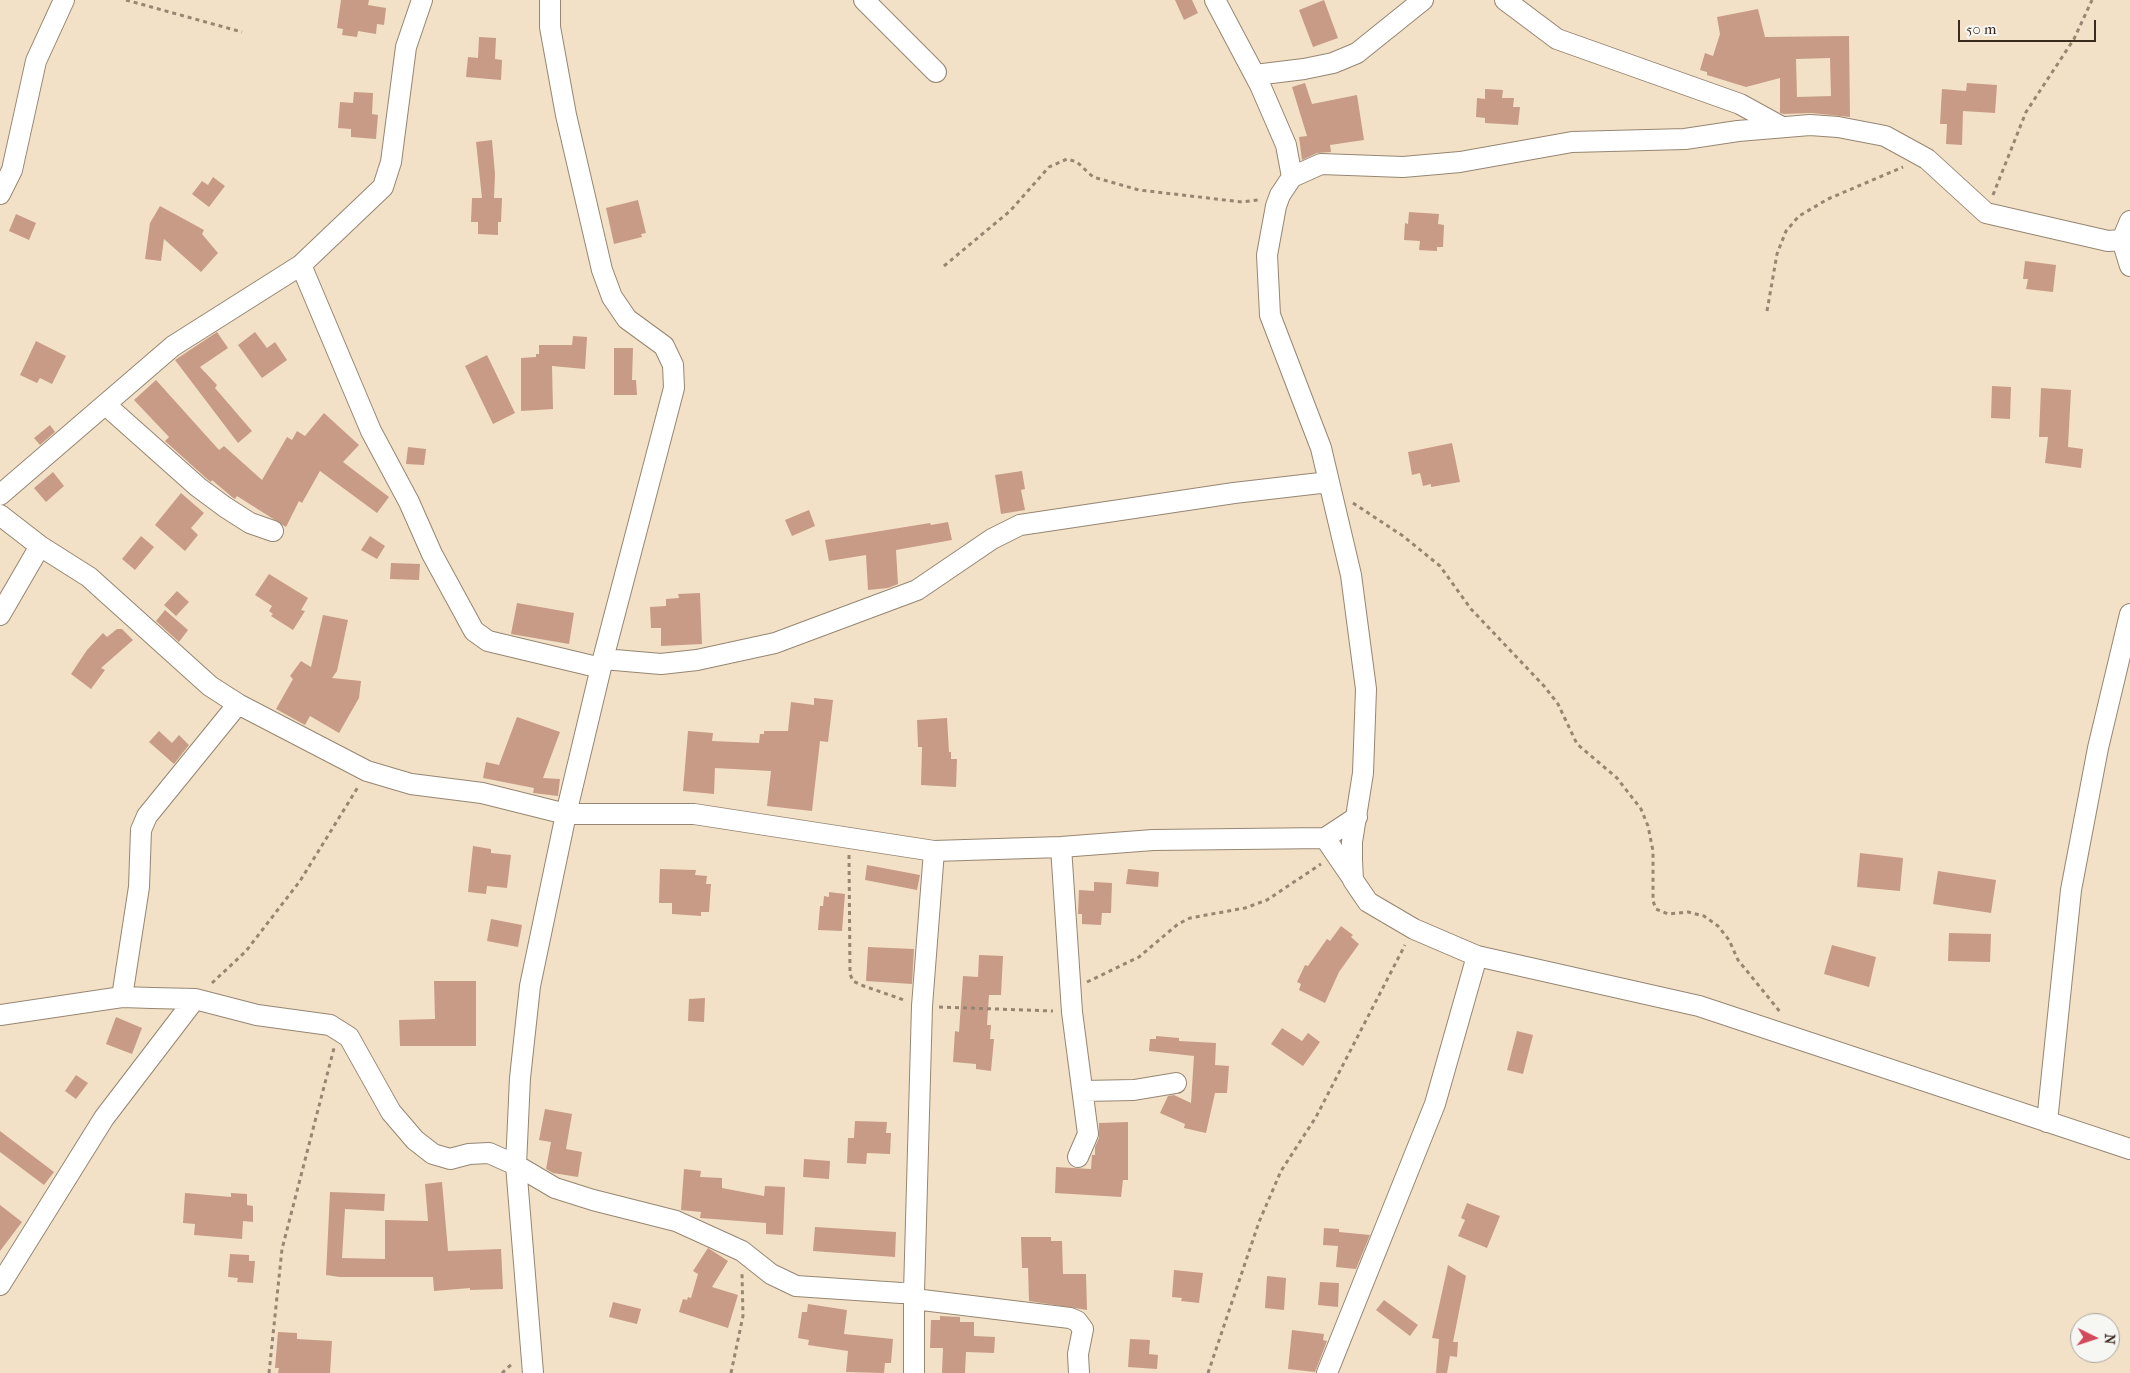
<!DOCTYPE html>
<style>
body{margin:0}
#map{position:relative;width:2130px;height:1373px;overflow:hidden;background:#f2e1c6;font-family:"IM FELL French Canon",serif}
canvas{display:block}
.north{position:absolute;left:2070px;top:1313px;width:50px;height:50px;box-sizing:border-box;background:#f6f6f2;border:1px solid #aba49d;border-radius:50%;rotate:94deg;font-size:14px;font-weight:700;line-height:20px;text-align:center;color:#3b2a1e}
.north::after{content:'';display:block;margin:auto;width:18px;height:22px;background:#d1495b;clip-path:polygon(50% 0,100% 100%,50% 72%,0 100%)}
.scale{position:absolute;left:1958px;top:20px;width:138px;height:22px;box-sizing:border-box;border:2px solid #3b2a1e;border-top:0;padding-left:6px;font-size:15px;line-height:18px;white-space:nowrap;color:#3b2a1e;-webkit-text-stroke:4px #f6f6f2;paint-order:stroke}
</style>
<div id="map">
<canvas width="2130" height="1373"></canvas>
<div class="north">N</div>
<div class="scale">50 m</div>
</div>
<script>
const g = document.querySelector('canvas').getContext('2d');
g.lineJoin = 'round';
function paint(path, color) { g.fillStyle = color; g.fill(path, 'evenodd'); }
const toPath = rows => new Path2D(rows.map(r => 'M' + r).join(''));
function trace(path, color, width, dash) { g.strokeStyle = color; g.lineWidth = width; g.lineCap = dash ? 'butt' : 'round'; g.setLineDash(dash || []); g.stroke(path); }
const building = toPath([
 [341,0,369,0,368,5,386,8,384,25,377,24,376,34,358,31,357,37,342,35,343,29,337,28],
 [1175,0,1192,0,1198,13,1184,20],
 [1324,0,1338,38,1313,47,1299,10],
 [1758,9,1765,37,1849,36,1850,117,1811,113,1784,114,1780,113,1780,78,1746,87,1707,75,1707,72,1700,70,1705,53,1713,56,1720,34,1717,17],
 [1830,58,1831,96,1797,97,1796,59],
 [479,37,496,38,495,59,502,60,501,80,466,77,468,57,478,58],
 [1305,83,1312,104,1357,95,1364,140,1330,145,1331,152,1317,153,1302,160,1299,137,1307,136,1292,87],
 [1967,83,1997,85,1995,113,1963,111,1962,145,1946,144,1947,124,1940,124,1942,89,1966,91],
 [1485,89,1503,90,1502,98,1514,98,1513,107,1520,107,1518,125,1485,123,1485,118,1476,117,1477,98,1485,99],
 [354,92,373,93,372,114,378,115,376,139,351,137,351,129,338,128,340,102,353,103],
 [492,140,495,174,494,198,502,198,501,222,498,222,498,235,478,234,478,222,471,222,472,198,482,198,476,142],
 [213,177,225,186,209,207,192,194,202,181,208,185],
 [638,200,646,233,641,234,642,237,614,244,606,208],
 [160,206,204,230,202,234,218,253,201,272,164,239,161,261,145,259,150,223],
 [1409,212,1439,214,1438,224,1444,225,1443,247,1437,247,1437,251,1419,250,1420,241,1404,240,1405,223,1408,224],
 [16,214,36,223,29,240,9,231],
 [2025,261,2056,265,2053,292,2026,289,2028,279,2023,279],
 [217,332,228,348,200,367,217,385,215,388,252,431,238,443,175,360],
 [255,332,267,348,275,342,287,360,262,378,238,345],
 [573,336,587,337,585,369,552,366,553,409,521,411,521,358,536,357,536,354,539,354,539,345,572,345],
 [36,341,66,356,52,384,40,378,37,383,20,375],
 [614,348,633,348,632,380,636,380,637,395,614,395],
 [487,355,515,413,493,424,465,366],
 [156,380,219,450,224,446,262,480,287,437,292,440,297,431,305,436,324,413,359,445,343,462,389,497,377,513,320,471,302,503,299,501,286,527,237,496,235,499,232,497,212,480,211,482,206,478,165,441,169,437,134,400],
 [1992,386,2011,387,2010,419,1991,418],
 [2041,388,2071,390,2068,447,2083,449,2081,468,2045,463,2048,437,2039,437],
 [50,425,55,432,40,445,34,438],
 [1452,443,1460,482,1431,487,1431,484,1423,486,1420,473,1412,475,1408,452],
 [408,447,426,449,424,465,406,464],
 [1022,471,1025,489,1021,490,1025,510,1001,514,995,475],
 [53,472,64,486,46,502,34,488],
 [181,493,204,513,191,528,198,535,185,551,155,525],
 [809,510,815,526,792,536,785,520],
 [948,522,952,540,896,550,898,584,888,588,868,590,866,555,829,561,825,540,930,523,931,525],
 [141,536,154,547,135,570,122,559],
 [370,536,385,546,377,559,361,550],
 [391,563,420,564,419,580,390,579],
 [269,574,308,598,301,610,305,611,293,630,271,616,273,614,269,611,272,606,255,595],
 [177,591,189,602,176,616,164,605],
 [700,593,702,644,661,646,661,628,651,628,650,607,666,606,666,599,679,598,678,594],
 [517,603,574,613,569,644,511,634],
 [165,610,188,630,179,642,156,621],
 [323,615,348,620,337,671,332,678,361,681,359,698,339,733,310,716,305,725,276,709,293,679,290,676,301,661,311,667],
 [117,629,122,629,133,640,101,668,105,670,91,689,71,674,87,650,103,633,107,637],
 [814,698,833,700,828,742,820,741,812,811,767,806,771,771,715,768,714,794,683,791,688,731,713,733,712,741,759,743,760,734,764,734,764,731,788,731,791,702,814,705],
 [517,717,560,732,543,778,560,779,558,796,533,793,534,788,483,778,486,762,499,765],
 [947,718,949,752,951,752,951,759,957,759,956,787,921,785,922,747,918,747,917,720],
 [159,731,172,743,179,735,189,745,174,764,149,742],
 [473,846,491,849,491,853,511,855,507,888,487,886,486,894,468,892],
 [1860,853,1903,858,1900,891,1857,887],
 [867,865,920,875,917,890,865,880],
 [660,869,696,870,695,875,707,876,706,884,711,884,709,912,701,912,701,916,672,914,672,903,659,903],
 [1128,869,1159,872,1158,887,1126,884],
 [1938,871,1996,880,1991,913,1933,904],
 [1094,882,1112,883,1111,913,1102,913,1101,925,1082,924,1082,914,1078,914,1079,890,1094,891],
 [829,892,845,894,842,931,818,930,820,906,823,906,824,896,829,897],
 [491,919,522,925,518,947,487,941],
 [1341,926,1353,935,1351,937,1359,944,1339,972,1325,1003,1299,990,1301,984,1297,982,1305,965,1308,966,1327,939,1330,941],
 [1949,933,1991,934,1990,962,1948,961],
 [1832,945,1876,957,1869,987,1824,974],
 [868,947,914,949,912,984,866,981],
 [979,955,1003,956,1001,995,989,995,987,1025,991,1025,990,1039,994,1039,991,1071,976,1069,976,1064,953,1062,955,1031,959,1032,963,976,978,977],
 [434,981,476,981,476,1046,400,1046,399,1020,435,1019],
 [705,998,704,1022,688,1021,689,999],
 [116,1017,142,1028,132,1054,106,1044],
 [1282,1028,1302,1041,1308,1033,1320,1042,1303,1066,1271,1044],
 [1517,1031,1533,1035,1523,1074,1507,1070],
 [1156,1036,1179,1038,1179,1041,1216,1043,1215,1065,1229,1066,1227,1093,1215,1093,1206,1133,1184,1128,1185,1124,1160,1113,1168,1096,1174,1095,1191,1103,1194,1056,1149,1051,1150,1039,1156,1039],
 [76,1075,88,1083,76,1099,65,1091],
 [545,1109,572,1114,566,1149,582,1152,578,1177,553,1173,546,1169,551,1142,539,1140],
 [855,1121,887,1122,886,1133,891,1133,890,1154,867,1153,866,1164,847,1163,848,1138,854,1138],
 [1128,1122,1128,1180,1123,1180,1121,1197,1055,1193,1056,1167,1091,1169,1092,1155,1095,1155,1095,1147,1099,1138,1099,1123],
 [0,1131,54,1172,44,1185,0,1152],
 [804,1159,830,1161,829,1179,803,1177],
 [684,1169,701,1171,700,1177,722,1178,722,1188,764,1196,765,1186,785,1187,783,1235,766,1234,766,1223,700,1218,701,1212,681,1210],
 [442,1182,448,1251,501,1249,503,1289,470,1290,470,1288,434,1291,433,1277,340,1277,326,1275,330,1192,385,1194,384,1211,345,1209,342,1258,385,1259,385,1220,428,1221,425,1184],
 [185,1193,231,1197,231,1193,247,1194,247,1205,253,1206,253,1222,243,1221,242,1239,194,1235,195,1224,183,1223],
 [1467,1203,1500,1216,1487,1248,1458,1236,1465,1220,1461,1218],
 [0,1205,22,1222,0,1251],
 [815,1227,896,1232,895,1257,813,1251],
 [1324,1228,1339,1229,1339,1232,1370,1235,1356,1269,1336,1267,1338,1246,1323,1245],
 [1021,1237,1051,1237,1051,1241,1062,1241,1063,1274,1086,1274,1087,1310,1029,1301,1028,1268,1022,1268],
 [708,1248,728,1261,712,1287,738,1295,728,1328,679,1312,683,1299,687,1300,688,1297,691,1298,698,1274,693,1271],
 [230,1254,249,1255,249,1261,255,1261,253,1283,237,1282,238,1278,228,1277],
 [1448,1265,1466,1276,1453,1342,1458,1342,1457,1357,1450,1356,1447,1373,1436,1373,1439,1339,1432,1338],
 [1174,1270,1203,1273,1199,1303,1181,1301,1182,1298,1172,1297],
 [1267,1276,1286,1278,1284,1310,1265,1308],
 [1320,1282,1339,1283,1338,1307,1318,1305],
 [1384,1300,1418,1325,1410,1336,1376,1310],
 [613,1302,641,1309,637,1324,609,1317],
 [808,1304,847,1310,844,1334,893,1339,891,1363,885,1363,884,1373,846,1372,848,1351,808,1345,809,1340,798,1338,802,1312,807,1312],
 [940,1316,960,1317,960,1322,974,1322,974,1336,995,1337,994,1353,966,1352,965,1373,942,1373,943,1348,930,1348,931,1320,940,1320],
 [1292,1330,1324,1334,1323,1340,1327,1341,1315,1372,1288,1369],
 [278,1332,297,1333,297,1339,332,1341,330,1373,278,1373,279,1368,275,1368],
 [1130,1339,1150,1340,1149,1354,1158,1355,1157,1369,1128,1367]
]);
const path = toPath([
 [126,0,242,32],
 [1993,195,2026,112,2074,39,2092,0],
 [944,266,1010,211,1049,167,1067,159,1077,162,1093,177,1139,190,1242,202,1258,200],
 [1767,311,1777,254,1786,231,1799,216,1828,199,1903,167],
 [1353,503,1403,536,1440,566,1471,609,1544,686,1558,704,1577,744,1617,778,1641,809,1648,826,1653,851,1653,901,1656,909,1668,914,1688,912,1704,916,1718,926,1729,940,1738,960,1781,1013],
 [849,855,850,974,853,981,861,985,904,1000],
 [1087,982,1139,957,1178,924,1190,918,1245,908,1267,900,1321,864],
 [212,983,246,951,300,881,358,787],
 [939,1007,1053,1011],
 [269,1373,282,1249,334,1048],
 [502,1373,513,1363],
 [731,1373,743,1316,742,1274],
 [1208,1373,1259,1222,1281,1171,1316,1117,1405,945]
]);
const minor = toPath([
 [864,0,936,72],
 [1215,0,1260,85,1286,145,1292,177],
 [1505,0,1557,39,1740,104,1780,126],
 [1255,75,1304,69,1333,63,1357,53,1423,0],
 [0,194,12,170,36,61,64,0],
 [2130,221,2122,240,2108,241,1986,213,1927,159,1885,136,1838,127,1810,125,1738,131,1685,139,1572,142,1460,162,1403,167,1321,164,1292,177,1280,195,1276,206,1267,255,1270,315,1321,448,1351,575,1366,689,1363,773,1352,842,1352,860,1353,880,1368,902,1414,929,1477,956,1699,1006,2130,1149],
 [2122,240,2130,266],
 [301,265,371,431,409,502,432,554,474,631,488,641,601,668],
 [107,406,198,487,225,507,250,523,273,531],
 [0,495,173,346,301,265,383,187,391,162,406,47,422,0],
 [0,515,40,546,89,577,210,686,238,704,367,771,411,784,482,793,566,814,694,814,934,851,1061,847,1153,840,1325,838,1357,817],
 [0,615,40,546],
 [603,659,661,664,697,660,775,643,917,590,992,539,1020,525,1234,493,1329,482],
 [1325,838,1353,879],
 [1061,847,1072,1012,1088,1134,1078,1157],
 [122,997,139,887,141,830,147,816,238,704],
 [0,1015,122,997,152,998,195,999,257,1015,330,1025,349,1037,391,1112,415,1140,433,1154,450,1159,469,1154,489,1153,516,1165,555,1188,593,1200,676,1221,742,1251,771,1274,796,1286,901,1293,914,1292],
 [1083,1091,1134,1090,1176,1083],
 [2047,1122,2071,890,2098,748,2130,614],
 [0,1285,104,1118,195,999],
 [914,1299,1070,1318,1077,1321,1083,1329,1078,1354,1079,1373],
 [533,1373,516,1165,520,1078,530,986,566,814,603,659,674,388,673,365,664,346,627,319,612,297,602,270,566,115,550,27,550,0],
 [914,1373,914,1292,922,1006,934,851],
 [1327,1373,1435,1104,1477,956]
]);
paint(building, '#c89b86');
trace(minor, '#968672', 22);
trace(path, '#968672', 3, [4, 4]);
trace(minor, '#fff', 20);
</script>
